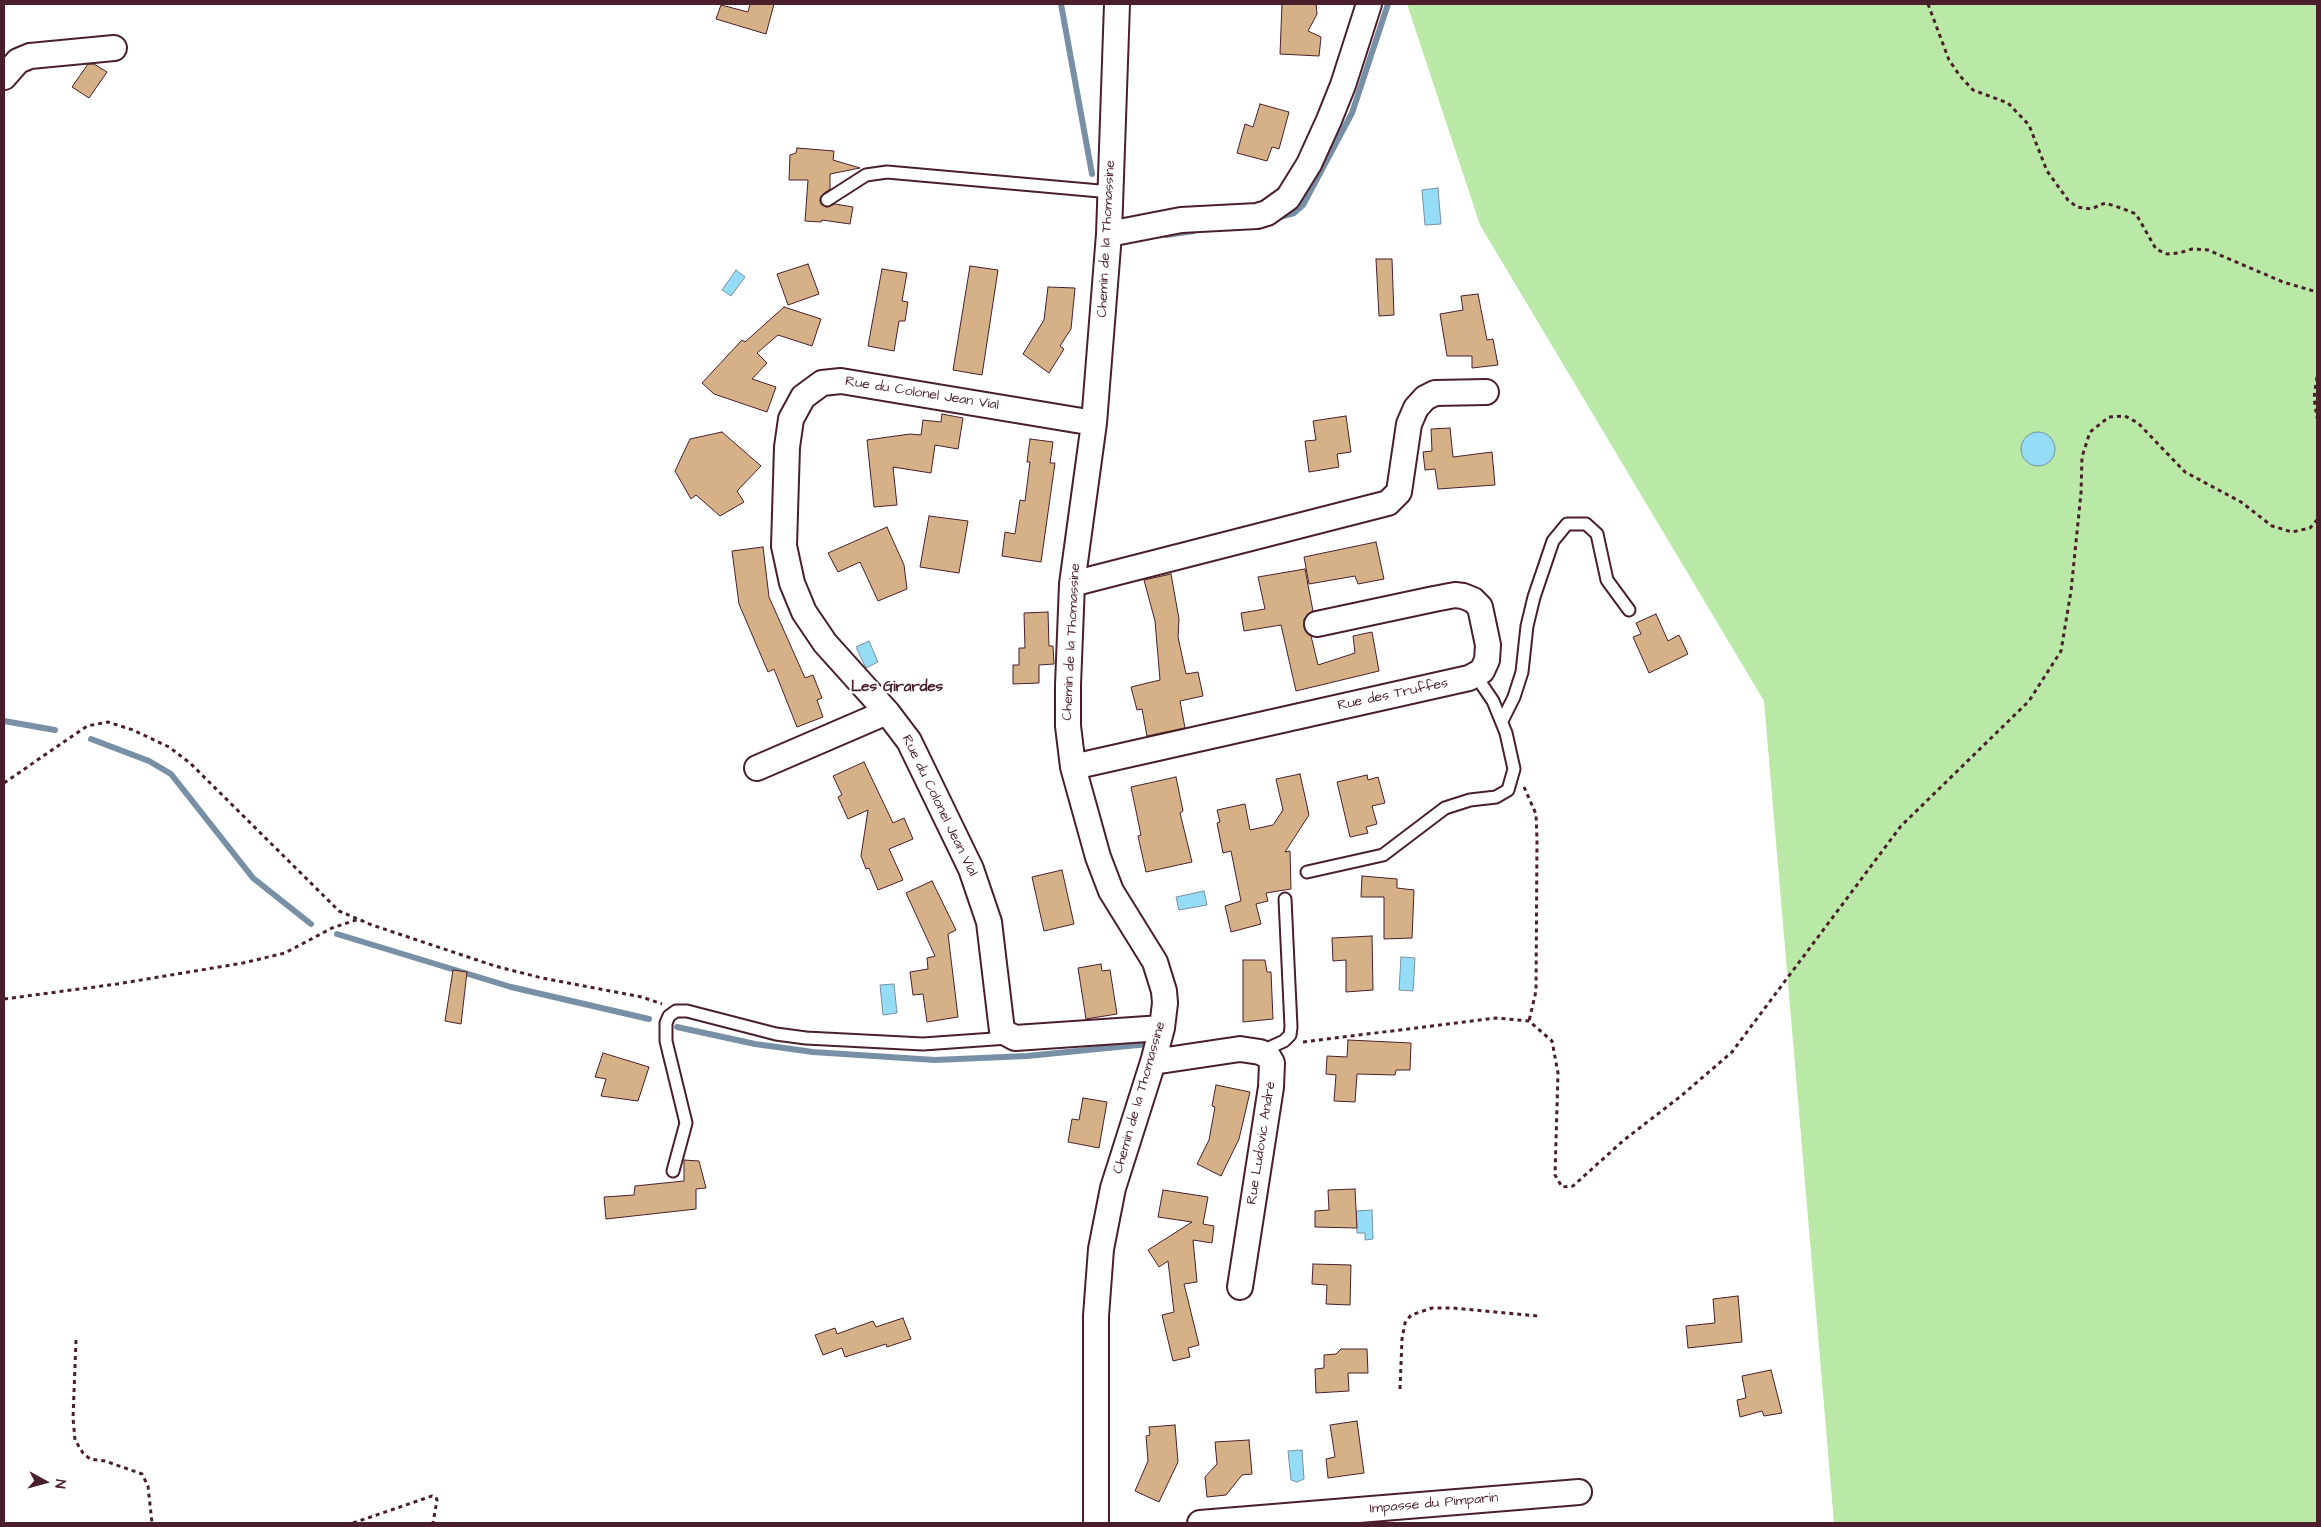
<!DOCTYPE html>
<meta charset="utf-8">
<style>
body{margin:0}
#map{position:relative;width:2321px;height:1527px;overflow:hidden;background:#fff;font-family:"Architects Daughter",sans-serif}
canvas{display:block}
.frame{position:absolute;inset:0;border:5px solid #4a1f2b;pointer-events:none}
.north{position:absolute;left:20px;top:1457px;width:50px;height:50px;-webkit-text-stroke:4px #fff;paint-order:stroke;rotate:97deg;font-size:14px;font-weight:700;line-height:20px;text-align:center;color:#4a1f2b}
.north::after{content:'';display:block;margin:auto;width:18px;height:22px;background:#4a1f2b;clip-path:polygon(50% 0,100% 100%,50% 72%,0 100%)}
</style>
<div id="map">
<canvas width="2321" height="1527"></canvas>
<div class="frame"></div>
<div class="north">N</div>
</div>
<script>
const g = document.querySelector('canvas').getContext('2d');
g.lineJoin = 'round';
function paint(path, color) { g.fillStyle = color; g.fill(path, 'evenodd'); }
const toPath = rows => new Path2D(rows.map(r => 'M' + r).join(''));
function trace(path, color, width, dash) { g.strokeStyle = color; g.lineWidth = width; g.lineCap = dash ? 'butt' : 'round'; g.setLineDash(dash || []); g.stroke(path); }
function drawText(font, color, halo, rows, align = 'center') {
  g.font = font + ' "Architects Daughter",sans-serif'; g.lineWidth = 4.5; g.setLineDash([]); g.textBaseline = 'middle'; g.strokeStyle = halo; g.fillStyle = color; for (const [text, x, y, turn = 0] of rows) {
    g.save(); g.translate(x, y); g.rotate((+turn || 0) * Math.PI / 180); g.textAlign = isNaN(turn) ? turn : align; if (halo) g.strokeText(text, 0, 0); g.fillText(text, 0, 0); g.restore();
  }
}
const green = toPath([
 [1407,4,2317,4,2317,1523,1834,1523,1764,701,1480,225]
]);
const water = toPath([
 [1438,188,1441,224,1425,225,1422,190,1438,188],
 [736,270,745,277,731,296,722,290,736,270],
 '2021 449a17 17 0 1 1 34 0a17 17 0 1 1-34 0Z',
 [869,641,878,662,866,668,856,647,869,641],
 [1204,891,1207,905,1179,910,1176,897,1204,891],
 [1401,957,1415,958,1413,991,1399,990,1401,957],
 [894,984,897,1013,883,1015,880,985,894,984],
 [1372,1210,1373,1239,1365,1240,1365,1233,1357,1233,1356,1211,1372,1210],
 [1302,1450,1304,1479,1297,1482,1291,1480,1288,1451,1302,1450]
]);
const stream = toPath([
 [1061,4,1092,174],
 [1273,219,1294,213,1303,205,1352,113,1388,4],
 [1166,235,1194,231],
 [4,721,55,730],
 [91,739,149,761,171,774,253,878,311,924],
 [337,934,511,987,649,1019],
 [677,1027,755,1044,813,1052,935,1060,1027,1056,1148,1044]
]);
const building = toPath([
 [750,4,774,4,766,34,716,19,721,5,748,12,750,4],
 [1282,4,1316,4,1317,14,1308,31,1321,37,1319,56,1280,54,1282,4],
 [88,64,94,64,107,72,89,98,72,87,88,64],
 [1260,104,1289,112,1279,149,1272,147,1267,161,1237,153,1245,124,1253,127,1260,104],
 [797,148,834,151,833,160,860,168,830,174,830,189,823,194,820,200,821,204,827,207,835,204,853,207,850,224,822,220,821,222,805,221,808,180,789,180,790,155,796,153,797,148],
 [1376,259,1392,259,1394,315,1379,316,1376,259],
 [808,264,819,294,788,305,777,274,808,264],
 [970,266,998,270,982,375,953,370,970,266],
 [882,269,907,273,902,301,908,302,905,321,899,321,894,351,868,346,882,269],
 [1048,287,1075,288,1071,329,1060,346,1064,349,1049,373,1023,354,1044,320,1048,287],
 [1478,294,1487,340,1493,339,1498,365,1472,368,1472,356,1447,356,1440,314,1463,310,1461,296,1478,294],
 [784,307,821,319,812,346,778,335,757,353,767,363,752,379,776,387,767,412,714,394,702,383,742,340,745,342,784,307],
 [942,414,963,418,958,449,935,445,931,473,893,467,897,505,874,507,867,440,910,434,921,435,923,420,941,422,942,414],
 [1346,416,1351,452,1337,454,1339,467,1309,472,1305,441,1316,440,1313,421,1346,416],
 [1450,428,1453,457,1492,452,1495,485,1438,489,1435,469,1425,470,1423,452,1432,451,1431,429,1450,428],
 [722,432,761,466,737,491,744,502,720,516,696,495,691,499,675,471,690,439,722,432],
 [1030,439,1053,442,1050,463,1055,463,1041,562,1002,556,1005,532,1015,534,1020,500,1025,501,1030,462,1027,462,1030,439],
 [929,516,968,521,959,573,920,567,929,516],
 [887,527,904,565,907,589,878,601,860,562,838,572,828,553,887,527],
 [1376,542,1384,579,1358,584,1355,576,1309,584,1304,557,1376,542],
 [763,547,769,597,805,678,813,675,822,698,817,700,823,717,797,727,774,669,768,672,739,604,732,551,763,547],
 [1305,569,1313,611,1304,619,1304,626,1311,636,1318,665,1355,653,1353,636,1372,632,1379,671,1296,691,1281,625,1244,631,1241,613,1265,609,1258,577,1305,569],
 [1171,574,1179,619,1178,637,1186,674,1198,672,1203,696,1180,701,1185,728,1147,736,1142,709,1137,710,1131,687,1160,680,1155,621,1144,580,1171,574],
 [1048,612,1049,646,1053,646,1054,664,1039,665,1039,683,1013,684,1013,665,1019,665,1019,648,1025,648,1024,613,1048,612],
 [1656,614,1668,641,1679,635,1688,654,1649,673,1633,637,1641,634,1636,623,1656,614],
 [864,762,893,823,904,818,913,839,889,849,903,880,878,890,869,868,866,869,861,856,868,810,848,819,838,797,842,795,833,776,864,762],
 [1300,774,1309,815,1285,852,1290,851,1291,889,1266,893,1268,901,1256,904,1261,924,1231,932,1225,906,1241,901,1231,851,1223,853,1217,823,1220,822,1217,810,1245,804,1250,830,1273,825,1283,810,1276,779,1300,774],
 [1367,775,1368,780,1378,777,1385,803,1372,806,1377,824,1366,827,1368,833,1350,837,1337,782,1367,775],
 [1176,777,1183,811,1180,813,1192,862,1146,872,1138,836,1141,835,1131,787,1176,777],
 [1062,870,1074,924,1044,931,1032,877,1062,870],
 [1362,876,1397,879,1397,888,1414,890,1412,938,1384,939,1384,897,1361,897,1362,876],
 [932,881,956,930,948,934,958,1017,927,1022,923,994,913,995,910,972,928,969,927,958,935,956,906,893,932,881],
 [1372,936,1373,990,1346,992,1346,960,1333,961,1332,938,1372,936],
 [1243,960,1265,960,1267,972,1271,972,1273,1019,1243,1022,1243,960],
 [1101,964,1102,971,1110,970,1117,1014,1086,1019,1078,968,1101,964],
 [453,970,467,972,461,1024,445,1021,453,970],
 [1348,1040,1411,1043,1410,1070,1396,1070,1395,1075,1357,1074,1355,1102,1334,1101,1336,1075,1326,1074,1327,1056,1347,1057,1348,1040],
 [603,1053,649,1067,638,1101,601,1096,606,1079,595,1077,603,1053],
 [1216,1085,1250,1092,1239,1139,1221,1176,1197,1164,1209,1140,1215,1107,1212,1106,1216,1085],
 [1083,1098,1107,1102,1099,1148,1068,1142,1072,1119,1079,1120,1083,1098],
 [684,1160,699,1161,706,1188,696,1189,696,1209,606,1219,604,1197,634,1195,635,1186,684,1181,684,1160],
 [1355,1189,1357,1228,1315,1227,1315,1211,1329,1210,1328,1190,1355,1189],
 [1163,1190,1208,1197,1203,1224,1214,1226,1212,1243,1193,1240,1197,1282,1184,1284,1199,1345,1188,1348,1190,1357,1173,1361,1162,1315,1174,1312,1168,1261,1159,1267,1148,1250,1192,1222,1158,1217,1163,1190],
 [1313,1264,1351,1265,1350,1305,1326,1304,1327,1285,1312,1284,1313,1264],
 [1738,1296,1742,1342,1688,1348,1686,1326,1715,1323,1713,1299,1738,1296],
 [903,1318,911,1339,887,1347,886,1344,845,1357,842,1348,823,1355,815,1335,835,1328,837,1334,873,1321,876,1327,903,1318],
 [1341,1349,1367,1349,1368,1373,1348,1373,1349,1391,1316,1393,1315,1369,1324,1368,1324,1355,1336,1354,1341,1349],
 [1771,1370,1782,1413,1764,1416,1762,1411,1740,1417,1737,1400,1746,1398,1742,1376,1771,1370],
 [1357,1421,1364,1473,1328,1478,1326,1459,1335,1457,1330,1425,1357,1421],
 [1175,1425,1178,1462,1159,1502,1135,1491,1148,1461,1146,1436,1150,1435,1149,1427,1175,1425],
 [1249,1440,1252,1474,1242,1475,1226,1495,1207,1497,1205,1477,1217,1464,1215,1442,1249,1440]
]);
const path = toPath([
 [1928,4,1949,60,1960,76,1973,90,2008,103,2029,125,2047,171,2068,200,2077,207,2091,209,2105,203,2121,208,2136,214,2156,249,2167,254,2179,253,2192,249,2208,250,2283,282,2317,292],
 [2317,377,2314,398,2317,418],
 [4,783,87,726,108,722,133,730,169,747,190,763,339,911,372,925,495,966,542,978,642,997,662,1004],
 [1524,787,1536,814,1537,840,1536,991,1529,1021],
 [4,999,117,984,243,963,285,953,332,928,359,919],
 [1303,1042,1496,1018,1529,1021,1552,1041,1558,1073,1555,1175,1562,1187,1573,1186,1624,1140,1681,1096,1732,1052,1901,826,2029,701,2061,651,2071,591,2081,493,2082,457,2090,432,2109,417,2125,416,2138,423,2185,472,2241,502,2272,526,2292,532,2310,528,2317,520],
 [76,1340,73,1418,75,1440,83,1453,90,1459,105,1461,142,1474,148,1486,152,1523],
 [1400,1389,1402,1339,1405,1323,1411,1315,1432,1308,1453,1308,1538,1316],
 [353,1523,432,1496,436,1497,437,1500,433,1523]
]);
const lane = toPath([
 [827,200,866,175,887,172,1111,192],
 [1502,721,1514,697,1522,672,1527,626,1534,597,1553,541,1567,524,1586,524,1597,534,1607,580,1629,610],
 [1307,872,1383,855,1445,808,1470,800,1496,797,1508,790,1514,769,1506,733,1493,701,1476,676],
 [1260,1052,1284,1041,1290,1035,1291,1027,1285,899],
 [673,1171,686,1123,666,1041,666,1023,669,1016,676,1011,687,1011,776,1034,806,1038,923,1044,1008,1038]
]);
const street = toPath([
 [4,77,18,61,30,56,114,48],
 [1109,234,1181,220,1257,216,1267,213,1288,198,1309,164,1329,120,1343,85,1369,4],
 [1094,423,841,381,822,383,803,397,791,419,787,447,784,546,792,583,804,612,825,643,887,712,909,741,971,869,989,922,1002,1031,1015,1038,1162,1028],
 [1072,584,1388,503,1399,492,1409,424,1416,408,1425,398,1435,393,1486,392],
 [1073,767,1469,678,1482,671,1487,660,1488,645,1480,607,1473,600,1463,596,1455,595,1434,599,1317,624],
 [757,768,887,712],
 [1153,1062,1240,1049,1260,1052,1268,1056,1272,1063,1271,1087,1240,1287],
 [1096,1523,1096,1316,1101,1249,1113,1188,1153,1062,1162,1028,1165,1003,1164,991,1155,962,1111,891,1098,857,1073,767,1068,726,1068,685,1072,584,1094,423,1109,234,1117,4],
 [1200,1523,1579,1492]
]);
const streetNames = [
 ["Chemin de la Thomassine",1107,239,-87],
 ["Rue du Colonel Jean Vial",922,394,9],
 ["Chemin de la Thomassine",1072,642,-87],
 ["Rue des Truffes",1393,695,-12],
 ["Rue du Colonel Jean Vial",939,806,64],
 ["Chemin de la Thomassine",1140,1098,-74],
 ["Rue Ludovic André",1262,1143,-81],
 ["Impasse du Pimparin",1434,1504,-5]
];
const neighbourhoodNames = [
 ["Les Girardes",897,688]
];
paint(green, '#bae8a6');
paint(water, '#95dcf7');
trace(water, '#7790a5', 1);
trace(stream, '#7790a5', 6);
paint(building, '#d6b188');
trace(building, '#4a1f2b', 1);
trace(lane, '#4a1f2b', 15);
trace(street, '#4a1f2b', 28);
trace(path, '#4a1f2b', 3, [4, 4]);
trace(lane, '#fff', 11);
trace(street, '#fff', 24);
drawText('14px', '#4a1f2b', '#fff', streetNames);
drawText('bold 15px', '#4a1f2b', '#fff', neighbourhoodNames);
</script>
